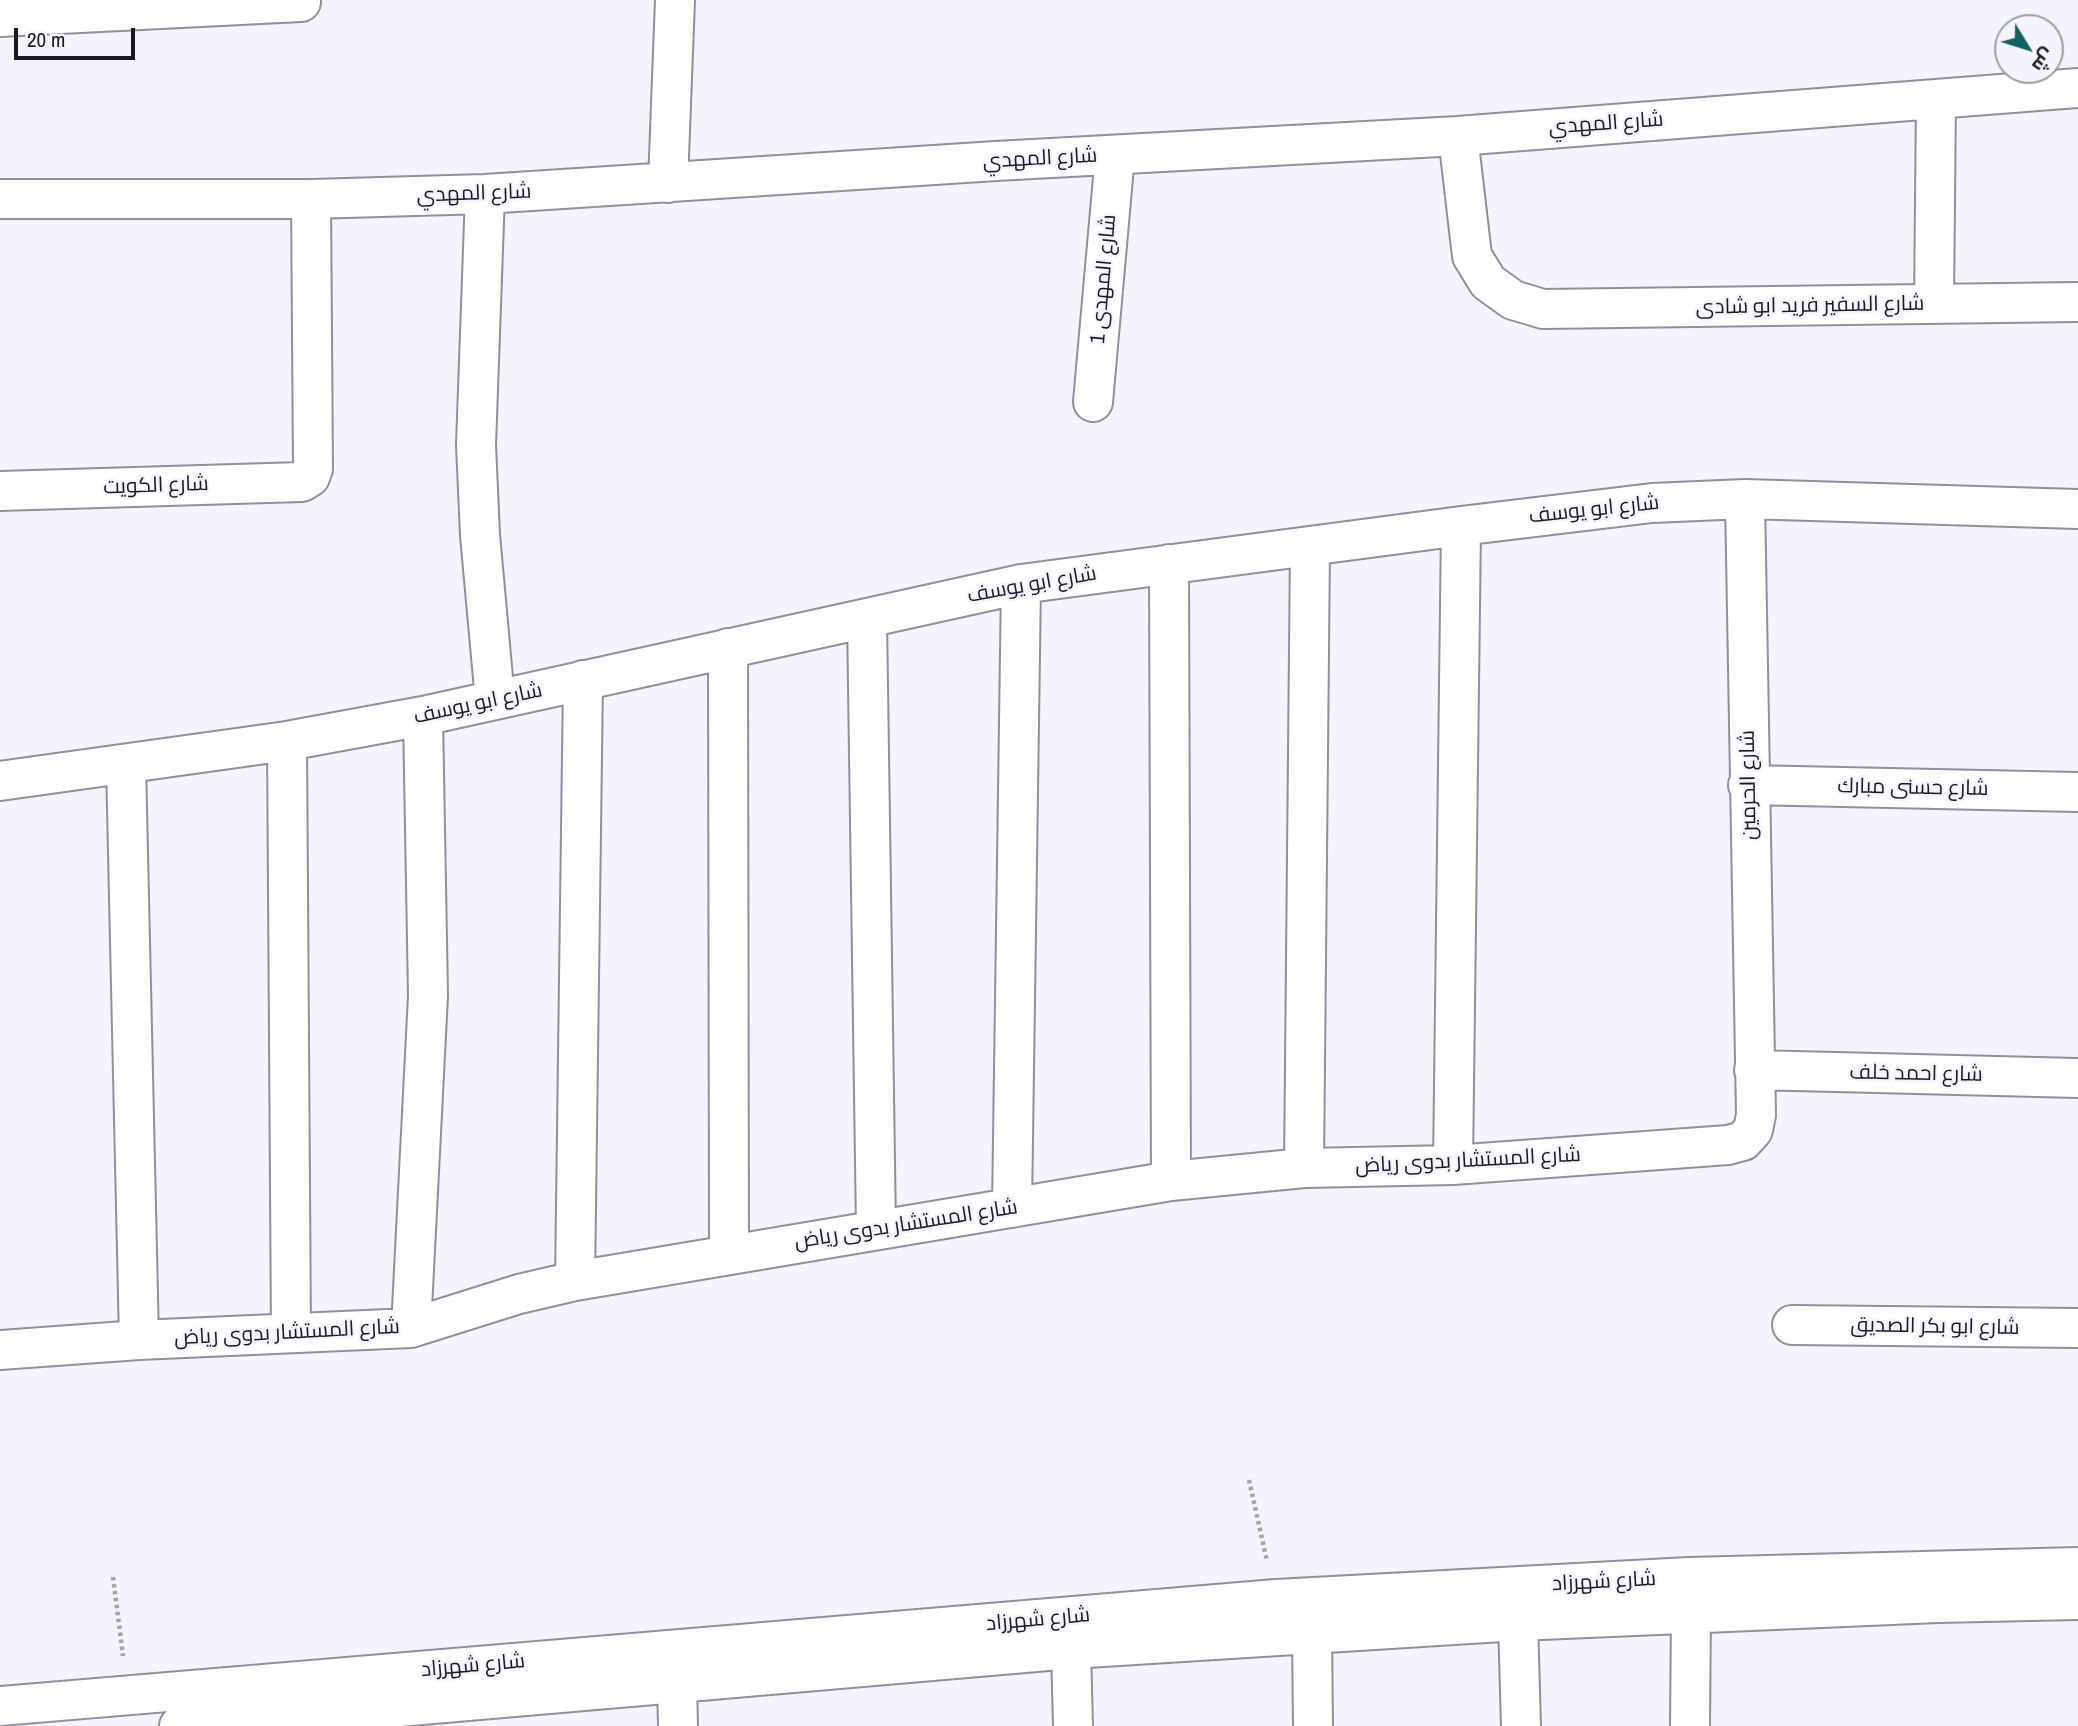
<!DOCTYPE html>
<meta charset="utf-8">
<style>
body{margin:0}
#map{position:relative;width:2078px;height:1726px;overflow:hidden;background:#f4f4fd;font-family:"Archivo Narrow",Cairo,sans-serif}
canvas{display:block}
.north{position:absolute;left:1994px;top:14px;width:70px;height:70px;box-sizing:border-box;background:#f4f4fd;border:2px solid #9d9da5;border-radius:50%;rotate:128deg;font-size:19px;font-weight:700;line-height:28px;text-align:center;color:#1a1a21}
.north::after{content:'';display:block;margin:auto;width:24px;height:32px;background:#12625f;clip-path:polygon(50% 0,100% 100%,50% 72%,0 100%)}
.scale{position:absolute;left:14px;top:28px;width:121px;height:32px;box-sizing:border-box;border:4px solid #1a1a21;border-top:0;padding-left:9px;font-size:21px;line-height:24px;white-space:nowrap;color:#1a1a21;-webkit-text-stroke:5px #f4f4fd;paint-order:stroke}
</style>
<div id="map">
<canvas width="2078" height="1726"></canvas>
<div class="north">ش</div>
<div class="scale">20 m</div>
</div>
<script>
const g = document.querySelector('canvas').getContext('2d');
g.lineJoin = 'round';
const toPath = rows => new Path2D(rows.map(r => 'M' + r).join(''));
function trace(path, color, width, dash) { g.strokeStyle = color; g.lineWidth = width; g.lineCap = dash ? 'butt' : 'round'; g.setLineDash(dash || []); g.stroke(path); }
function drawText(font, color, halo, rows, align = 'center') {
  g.font = font + ' "Archivo Narrow",Cairo,sans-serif'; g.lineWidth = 5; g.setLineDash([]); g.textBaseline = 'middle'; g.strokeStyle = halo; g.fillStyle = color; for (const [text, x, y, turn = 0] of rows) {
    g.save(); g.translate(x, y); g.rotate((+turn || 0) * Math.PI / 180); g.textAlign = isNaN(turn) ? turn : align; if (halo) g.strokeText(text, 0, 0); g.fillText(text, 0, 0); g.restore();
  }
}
const path = toPath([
 [1249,1480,1267,1561],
 [113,1577,123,1656]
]);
const minor = toPath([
 [0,17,301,2],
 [1458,136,1472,256,1488,282,1513,300,1543,309,2078,302],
 [668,183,675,0],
 [485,194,476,445,480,535,495,700],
 [0,199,311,199,485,194,996,161,1458,136,2078,88],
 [1934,304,1936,99],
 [1093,402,1115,155],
 [0,491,302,482,310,477,313,469,311,199],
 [1169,564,1171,1181],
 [867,618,876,1229],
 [728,648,729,1254],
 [287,741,291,1333],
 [126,764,139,1340],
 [0,781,287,741,423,716,1021,584,1461,526,1652,503,1745,499,2078,509],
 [1748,785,2078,792],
 [1754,1070,2078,1078],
 [1453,1165,1461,526],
 [1304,1168,1310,546],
 [1012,1208,1021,584],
 [575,1281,583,680],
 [1792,1325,2078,1328],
 [411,1328,428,996,423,716],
 [0,1350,139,1340,411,1328,519,1294,575,1281,1171,1181,1304,1168,1453,1165,1728,1145,1743,1141,1753,1130,1756,1115,1745,499],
 [1518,1621,1521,1726],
 [1312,1634,1313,1726],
 [1071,1649,1073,1726],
 [677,1683,678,1726],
 [0,1706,1276,1599,1689,1577,2078,1567],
 [179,1726,1071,1649,1518,1621,1938,1603,2078,1600],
 [1690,1726,1691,1614]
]);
const streetNames = [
 ["شارع المهدي",1606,124,-4],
 ["شارع المهدي",1040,159,-3],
 ["شارع المهدي",474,194,-2],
 ["شارع المهدى 1",1104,279,-85],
 ["شارع السفير فريد ابو شادى",1810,306,-1],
 ["شارع الكويت",156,486,-2],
 ["شارع ابو يوسف",1594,510,-6],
 ["شارع ابو يوسف",1032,585,-10],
 ["شارع ابو يوسف",478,704,-12],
 ["شارع الحرمين",1749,785,-91],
 ["شارع حسنى مبارك",1913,788,1],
 ["شارع احمد خلف",1916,1074,1],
 ["شارع المستشار بدوى رياض",1468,1161,-3],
 ["شارع المستشار بدوى رياض",906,1225,-9],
 ["شارع ابو بكر الصديق",1935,1327,1],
 ["شارع المستشار بدوى رياض",287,1333,-3],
 ["شارع شهرزاد",1604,1582,-3],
 ["شارع شهرزاد",1038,1620,-5],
 ["شارع شهرزاد",473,1666,-5]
];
trace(minor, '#8f8fa1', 42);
trace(path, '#a3a3ab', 4.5, [3.5, 3.5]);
trace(minor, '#fff', 38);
drawText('21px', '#1a1a21', '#f4f4fd', streetNames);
</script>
